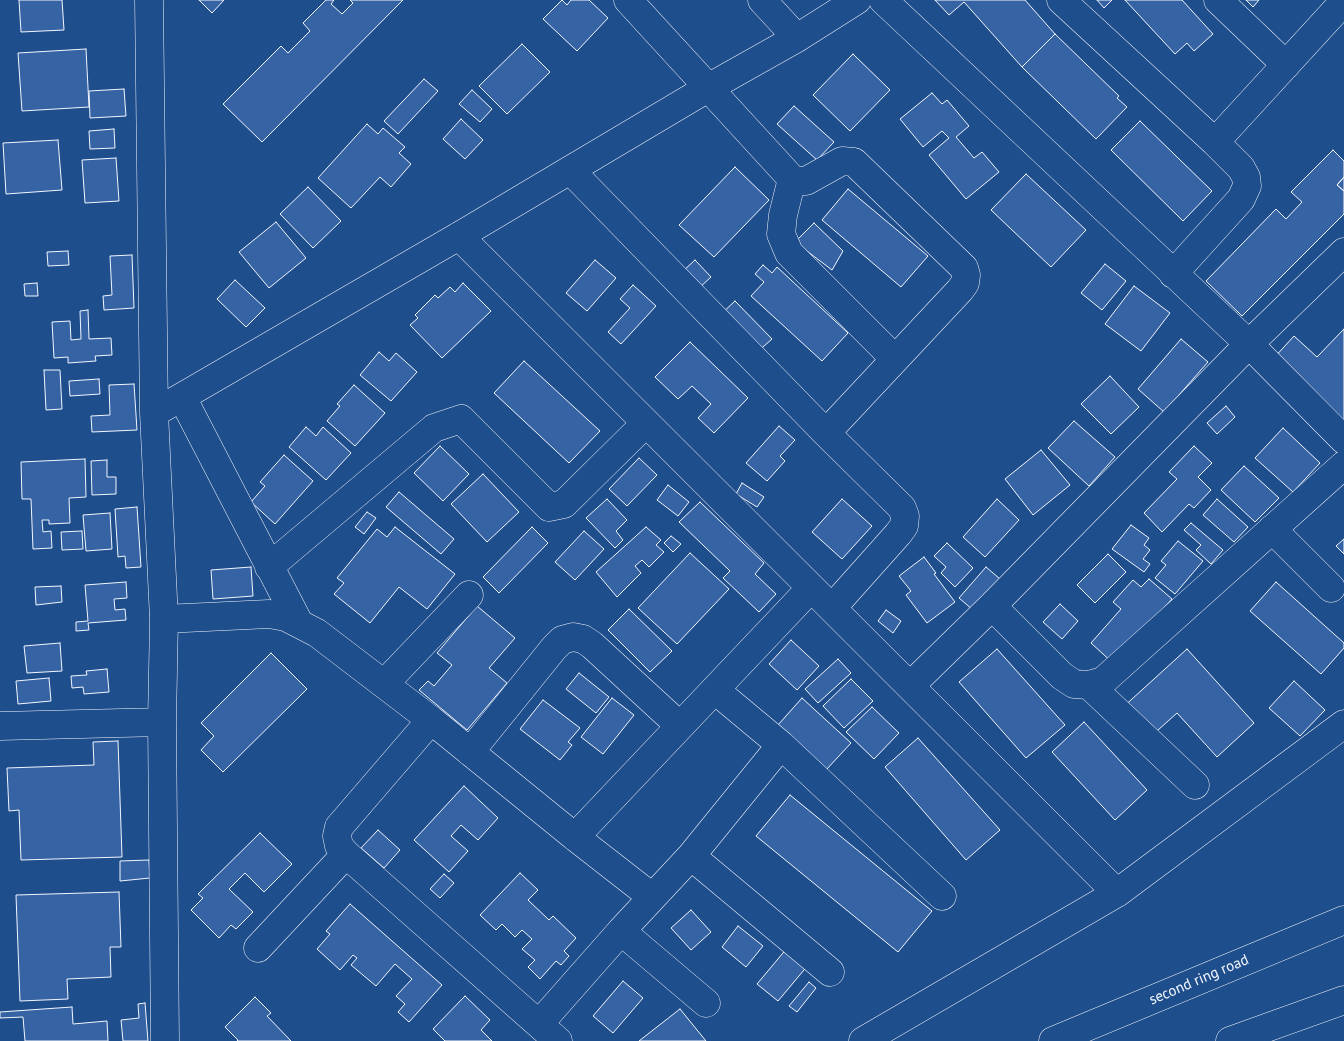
<!DOCTYPE html>
<style>
body{margin:0}
canvas{display:block;background:#1f4e8c}
</style>
<canvas width="1344" height="1041"></canvas>
<script>
const g = document.querySelector('canvas').getContext('2d');
g.lineJoin = 'round';
function paint(path, color) { g.fillStyle = color; g.fill(path, 'evenodd'); }
const toPath = rows => new Path2D(rows.map(r => 'M' + r).join(''));
function trace(path, color, width, dash) { g.strokeStyle = color; g.lineWidth = width; g.lineCap = dash ? 'butt' : 'round'; g.setLineDash(dash || []); g.stroke(path); }
function drawText(font, color, halo, rows, align = 'center') {
  g.font = font + ' "PT Sans",sans-serif'; g.lineWidth = 4; g.setLineDash([]); g.textBaseline = 'middle'; g.strokeStyle = halo; g.fillStyle = color; for (const [text, x, y, turn = 0] of rows) {
    g.save(); g.translate(x, y); g.rotate((+turn || 0) * Math.PI / 180); g.textAlign = isNaN(turn) ? turn : align; if (halo) g.strokeText(text, 0, 0); g.fillText(text, 0, 0); g.restore();
  }
}
const building = toPath([
 [19,0,62,0,64,30,21,32,19,0],
 [199,0,224,0,212,13,199,0],
 [326,0,334,0,331,4,342,14,353,3,350,0,403,0,262,142,223,104,281,46,288,53,310,31,303,23,326,0],
 [562,0,567,5,571,0,589,0,608,18,577,51,543,19,562,0],
 [935,0,1025,0,1055,34,1022,67,964,2,949,15,935,0],
 [1097,0,1112,0,1104,8,1097,0],
 [1125,0,1182,0,1213,34,1194,51,1187,43,1175,54,1125,0],
 [1246,0,1259,0,1253,7,1246,0],
 [1055,34,1119,96,1117,98,1127,107,1096,139,1022,67,1055,34],
 [522,44,550,72,507,114,479,86,522,44],
 [86,49,89,107,22,111,18,53,86,49],
 [853,54,890,90,850,131,813,95,853,54],
 [424,79,438,91,398,134,384,121,424,79],
 [124,89,126,116,90,118,89,91,124,89],
 [472,90,492,109,480,122,459,104,472,90],
 [932,93,942,104,947,100,969,126,956,137,974,158,982,152,999,172,966,199,929,155,949,138,942,131,923,147,900,119,932,93],
 [794,106,834,142,817,160,777,124,794,106],
 [461,119,483,140,465,159,443,139,461,119],
 [1140,121,1212,191,1183,221,1111,150,1140,121],
 [367,124,378,134,383,128,405,147,399,153,411,164,391,187,380,177,351,208,318,178,367,124],
 [114,129,115,148,90,149,89,131,114,129],
 [58,140,62,190,6,194,3,143,58,140],
 [1333,150,1344,161,1344,177,1337,185,1344,191,1344,214,1242,316,1206,281,1276,209,1286,219,1302,202,1291,192,1333,150],
 [116,158,119,201,85,203,82,160,116,158],
 [735,167,769,200,714,257,679,225,735,167],
 [1026,174,1086,230,1051,267,991,210,1026,174],
 [1344,177,1344,191,1337,185,1344,177],
 [308,187,341,221,313,248,280,214,308,187],
 [848,189,928,256,901,287,822,220,848,189],
 [276,222,306,258,269,288,239,252,276,222],
 [814,223,843,251,832,270,795,242,814,223],
 [68,251,69,265,48,266,47,252,68,251],
 [132,255,134,308,104,310,103,296,112,295,110,256,132,255],
 [595,260,616,278,587,311,566,293,595,260],
 [695,260,711,277,698,289,682,272,695,260],
 [1105,264,1126,281,1102,310,1081,293,1105,264],
 [763,265,772,273,777,267,848,333,822,361,751,296,764,282,755,274,763,265],
 [235,280,265,308,246,327,217,299,235,280],
 [37,283,38,296,25,296,24,284,37,283],
 [463,283,491,311,442,358,410,325,418,318,415,315,435,295,438,298,450,287,455,292,463,283],
 [633,285,656,306,621,344,608,332,630,308,620,299,633,285],
 [1134,286,1170,313,1141,351,1105,324,1134,286],
 [735,301,772,339,755,354,719,316,735,301],
 [88,310,89,339,111,338,112,355,95,356,96,361,68,363,68,357,54,358,52,322,70,321,71,340,81,339,80,311,88,310],
 [1344,329,1344,425,1273,359,1294,336,1317,357,1344,329],
 [1181,339,1208,362,1164,412,1138,389,1181,339],
 [690,342,748,398,714,433,698,418,711,404,692,386,678,399,655,377,690,342],
 [379,352,389,361,396,353,417,372,391,401,360,375,379,352],
 [524,361,600,431,569,463,494,393,524,361],
 [44,370,60,370,62,409,46,410,44,370],
 [1110,376,1139,407,1111,434,1081,404,1110,376],
 [99,379,100,394,70,396,69,381,99,379],
 [134,384,137,430,92,432,91,416,110,415,109,385,134,384],
 [354,385,385,413,355,446,327,421,340,406,337,404,354,385],
 [1226,406,1235,417,1217,434,1207,423,1226,406],
 [1074,421,1115,457,1089,486,1048,448,1074,421],
 [779,426,795,440,780,456,785,461,767,481,746,463,779,426],
 [306,427,316,436,323,427,351,453,326,480,289,447,306,427],
 [1283,428,1320,463,1293,492,1255,458,1283,428],
 [440,446,469,474,443,501,414,473,440,446],
 [1194,446,1212,463,1198,477,1211,490,1194,508,1189,504,1162,532,1144,513,1177,479,1169,472,1194,446],
 [1041,450,1070,485,1033,515,1005,479,1041,450],
 [284,455,313,481,275,524,251,502,265,486,260,482,284,455],
 [639,458,657,475,627,506,609,489,639,458],
 [85,459,86,497,69,498,70,523,49,524,49,520,42,520,43,532,51,531,52,548,33,549,31,499,22,499,21,462,85,459],
 [107,460,107,477,116,477,116,494,92,495,91,461,107,460],
 [1244,466,1279,498,1255,522,1221,490,1244,466],
 [483,474,519,512,487,542,451,504,483,474],
 [742,483,764,497,757,507,736,494,742,483],
 [668,485,689,502,678,516,657,500,668,485],
 [399,492,454,539,441,554,386,507,399,492],
 [607,499,627,520,616,531,623,540,615,548,586,518,607,499],
 [842,499,872,526,842,559,812,532,842,499],
 [997,499,1019,520,985,557,963,537,997,499],
 [1217,499,1248,527,1234,542,1203,515,1217,499],
 [700,502,764,563,755,574,776,594,759,612,723,578,730,571,679,522,700,502],
 [137,507,141,567,126,568,125,556,118,557,115,509,137,507],
 [367,512,376,518,364,534,355,527,367,512],
 [110,513,112,549,86,551,83,515,110,513],
 [1191,523,1223,550,1211,564,1196,550,1201,545,1184,530,1191,523],
 [1131,525,1149,538,1144,545,1150,550,1143,559,1150,564,1144,572,1112,549,1131,525],
 [395,527,455,574,427,609,399,587,370,623,334,594,344,583,337,578,377,529,387,537,395,527],
 [532,527,548,543,499,593,483,577,532,527],
 [646,527,661,540,656,545,664,552,649,567,642,560,635,566,641,573,617,597,596,572,646,527],
 [82,531,83,549,62,550,61,532,82,531],
 [584,531,604,549,575,580,555,562,584,531],
 [671,536,681,544,673,552,664,543,671,536],
 [1344,539,1344,554,1336,546,1344,539],
 [1178,541,1203,561,1175,594,1155,578,1166,565,1161,561,1178,541],
 [947,543,973,568,955,587,941,573,946,567,934,556,947,543],
 [690,553,729,589,677,644,638,608,690,553],
 [1108,554,1126,572,1095,603,1077,585,1108,554],
 [924,557,936,573,934,574,955,602,927,623,906,595,911,591,899,576,924,557],
 [251,567,253,596,213,599,211,570,251,567],
 [986,567,1000,579,973,610,959,598,986,567],
 [1149,579,1172,599,1114,664,1091,643,1121,609,1113,602,1133,580,1141,587,1149,579],
 [126,582,127,598,114,599,115,610,125,609,126,620,88,623,89,630,76,631,76,622,88,621,85,585,126,582],
 [1276,582,1344,643,1344,648,1321,674,1250,611,1276,582],
 [61,586,62,602,36,605,35,587,61,586],
 [1060,604,1078,621,1062,639,1043,622,1060,604],
 [477,606,515,638,489,668,507,683,467,730,419,690,428,681,434,686,452,665,437,653,477,606],
 [629,609,672,651,650,672,608,630,629,609],
 [886,610,901,621,893,633,878,621,886,610],
 [791,640,819,666,797,690,769,664,791,640],
 [60,643,62,671,27,673,24,646,60,643],
 [997,649,1065,725,1026,758,959,682,997,649],
 [1187,649,1254,723,1217,757,1177,713,1148,739,1121,709,1187,649],
 [271,653,307,689,223,772,201,750,214,736,201,723,271,653],
 [838,659,851,673,818,703,805,689,838,659],
 [107,669,109,692,84,694,83,687,72,688,71,676,87,675,86,671,107,669],
 [579,673,609,697,596,713,566,689,579,673],
 [49,678,51,701,18,704,16,681,49,678],
 [851,679,873,701,844,728,823,706,851,679],
 [1294,681,1325,710,1300,736,1269,708,1294,681],
 [612,698,634,715,603,754,581,737,612,698],
 [802,698,851,743,826,770,778,725,802,698],
 [543,700,580,728,568,742,572,745,560,760,520,729,543,700],
 [872,707,899,733,874,759,846,732,872,707],
 [1084,722,1147,790,1115,820,1052,752,1084,722],
 [918,738,1000,830,966,860,885,767,918,738],
 [118,741,122,857,21,860,19,810,9,811,7,768,94,765,93,742,118,741],
 [464,786,498,818,478,840,461,825,451,836,468,851,449,872,414,840,464,786],
 [790,795,932,911,898,952,756,836,790,795],
 [378,830,400,850,384,868,361,848,378,830],
 [260,833,292,864,264,892,245,873,229,889,253,912,236,929,231,925,219,938,191,910,203,898,198,894,260,833],
 [149,860,150,878,120,881,120,861,149,860],
 [520,873,538,890,528,900,549,920,553,916,576,938,564,951,569,956,561,965,556,961,540,979,528,967,535,960,522,949,532,939,522,930,515,937,502,924,496,930,480,915,520,873],
 [444,874,454,883,440,898,430,889,444,874],
 [119,892,121,947,110,947,111,977,67,979,68,999,20,1001,16,895,119,892],
 [350,904,442,985,409,1022,398,1012,405,1004,396,996,412,979,395,964,376,986,351,965,357,958,353,955,340,970,317,949,330,934,326,931,350,904],
 [691,910,711,932,691,950,671,928,691,910],
 [738,926,763,946,746,967,722,947,738,926],
 [788,947,809,964,778,1001,757,984,788,947],
 [623,981,643,998,613,1033,593,1016,623,981],
 [809,982,816,988,797,1012,789,1006,809,982],
 [465,996,490,1020,481,1030,492,1041,445,1041,433,1029,465,996],
 [255,997,271,1013,267,1016,291,1041,237,1041,238,1040,225,1027,255,997],
 [145,1003,148,1041,123,1041,121,1020,139,1018,138,1004,145,1003],
 [72,1007,73,1024,107,1021,108,1041,25,1041,23,1017,0,1018,0,1012,72,1007],
 [680,1009,706,1041,639,1041,680,1009]
]);
const minor = toPath([
 [149,0,154,413,164,619,162,722,165,1041],
 [628,0,792,179,799,181,806,181,842,161,854,162,964,268,966,275,965,283,960,290,826,433],
 [762,0,797,38],
 [883,0,1249,344,1344,440],
 [1061,0,1215,142,1241,168,1246,177,1247,186,1241,199,1173,274],
 [1218,0,1286,65],
 [1215,142,1337,9,1343,0],
 [570,170,826,433,902,508,905,516,904,526,898,534,832,608],
 [792,179,783,215,781,234,789,253,895,359],
 [459,236,1117,893],
 [182,397,299,623],
 [154,413,459,236,708,88,797,38,857,0],
 [1272,529,1331,588],
 [269,567,434,428,461,419,549,507,564,504,646,423],
 [992,606,1062,676,1074,684,1089,685,1103,681,1344,465],
 [164,619,269,614,286,617,317,633,431,720,575,837,652,897],
 [384,684,469,595],
 [1089,685,1195,785],
 [910,686,992,606,1249,344,1344,252],
 [715,690,781,745,942,896],
 [431,720,339,827,337,836,339,846,346,854,558,1041],
 [0,726,162,722],
 [470,752,554,648,562,640,573,637,583,639,592,645,680,726],
 [575,837,811,588],
 [691,856,830,972],
 [621,931,706,1003],
 [258,948,346,854],
 [539,1024,621,931,691,856,781,745],
 [863,1041,1117,893,1344,724]
]);
const major = toPath([
 [1053,1041,1344,920]
]);
const highway = toPath([
 [1230,1041,1344,1000]
]);
const streetNames = [
 ["second ring road",1199,980,-23]
];
paint(building, '#3563a3');
trace(building, '#f2f6ff', 1);
trace(minor, '#f2f6ff', 29);
trace(major, '#f2f6ff', 29);
trace(highway, '#f2f6ff', 29);
trace(minor, '#1f4e8c', 28);
trace(major, '#1f4e8c', 28);
trace(highway, '#1f4e8c', 28);
drawText('15px', '#f2f6ff', '#1f4e8c', streetNames);
</script>
